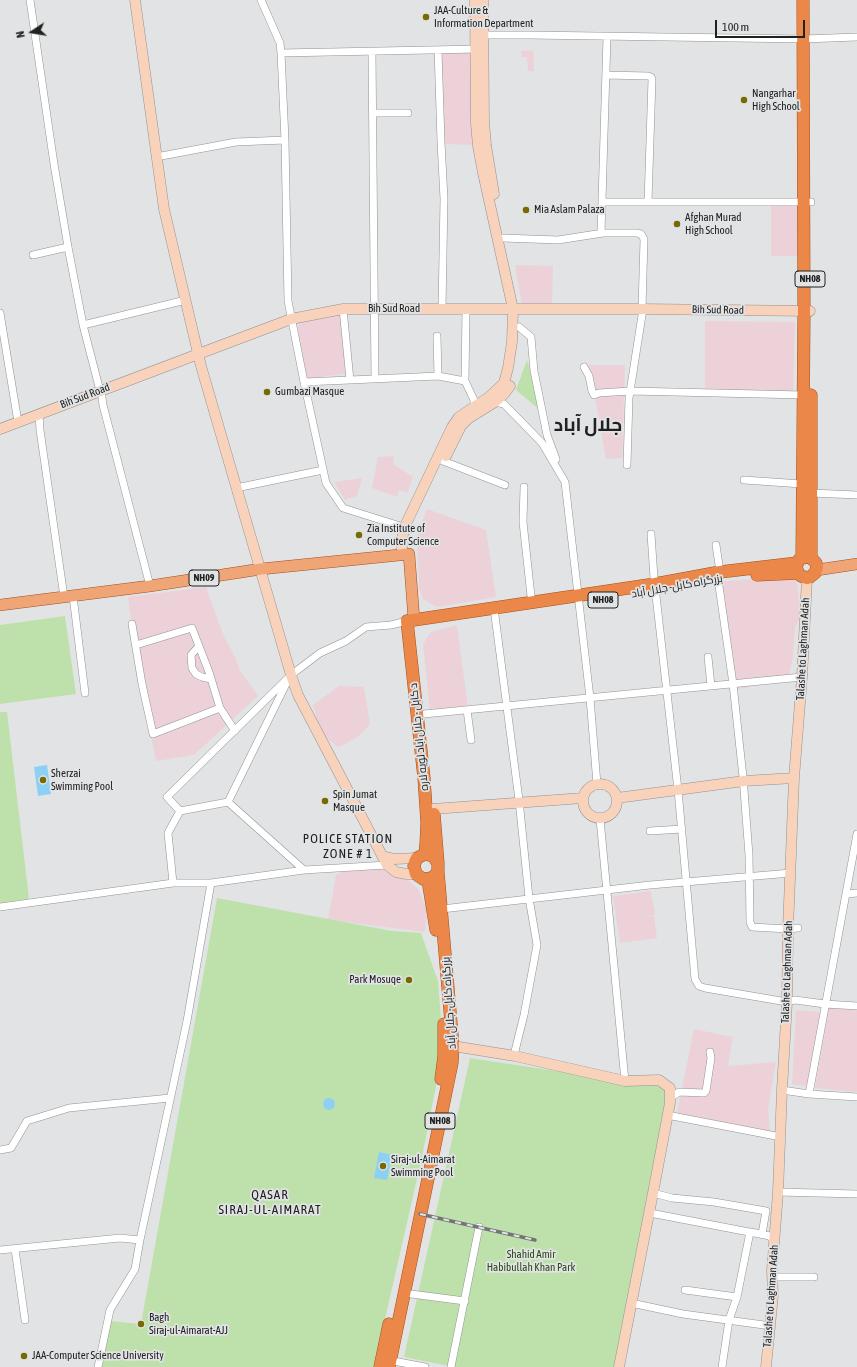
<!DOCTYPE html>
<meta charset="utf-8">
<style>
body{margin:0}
#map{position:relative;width:857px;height:1367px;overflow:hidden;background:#e2e3e5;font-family:"Asap Condensed",sans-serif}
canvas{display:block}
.north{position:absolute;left:12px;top:12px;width:40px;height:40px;-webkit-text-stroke:3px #e2e3e5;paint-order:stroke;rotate:258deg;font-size:11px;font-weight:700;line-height:16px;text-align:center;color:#202121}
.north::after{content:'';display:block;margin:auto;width:14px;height:18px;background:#202121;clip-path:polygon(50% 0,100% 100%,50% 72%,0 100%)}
.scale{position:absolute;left:715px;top:20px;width:90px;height:18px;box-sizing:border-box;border:2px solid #202121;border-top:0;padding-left:5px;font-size:12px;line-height:14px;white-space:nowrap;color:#202121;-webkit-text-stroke:3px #e2e3e5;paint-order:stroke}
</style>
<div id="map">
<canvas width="857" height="1367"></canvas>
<div class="north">N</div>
<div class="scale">100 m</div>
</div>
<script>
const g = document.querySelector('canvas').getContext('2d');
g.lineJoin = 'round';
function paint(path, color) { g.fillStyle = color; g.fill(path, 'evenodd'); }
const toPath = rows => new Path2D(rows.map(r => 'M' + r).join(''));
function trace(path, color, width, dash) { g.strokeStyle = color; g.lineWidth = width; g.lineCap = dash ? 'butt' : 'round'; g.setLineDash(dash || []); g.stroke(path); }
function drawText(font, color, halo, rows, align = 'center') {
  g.font = font + ' "Asap Condensed",Cairo,sans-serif'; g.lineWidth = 3.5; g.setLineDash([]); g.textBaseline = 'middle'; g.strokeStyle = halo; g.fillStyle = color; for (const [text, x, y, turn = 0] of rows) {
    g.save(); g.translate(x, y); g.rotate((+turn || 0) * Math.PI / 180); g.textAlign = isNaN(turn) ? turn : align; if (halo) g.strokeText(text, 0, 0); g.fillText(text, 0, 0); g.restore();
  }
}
const commercial = toPath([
 [533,50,534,71,528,71,527,57,521,57,521,51],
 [440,51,472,52,476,145,442,144],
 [771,202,798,202,798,256,771,256],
 [515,265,553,266,552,307,522,306],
 [343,310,350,373,304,379,297,319],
 [705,321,795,322,793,392,705,390],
 [587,365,625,365,622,458,606,459,594,392],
 [394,456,393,464,413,477,407,493,399,490,397,497,372,488,378,457],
 [362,478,357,496,345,500,334,482],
 [427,509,486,530,496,597,437,607,423,599,419,589,417,535],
 [796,575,801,615,795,628,793,655,789,677,735,690,719,582],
 [206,587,223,634,235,657,241,672,258,696,194,755,156,761,139,678,128,597],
 [457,625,468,708,430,711,423,644,431,632],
 [339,686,364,687,370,724,359,736,342,746,338,747,321,734,313,705],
 [382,866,394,875,409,881,418,889,427,910,425,932,328,920,336,875,346,870],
 [651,891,655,915,639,918,654,916,657,938,620,943,613,896],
 [829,1006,857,1009,857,1092,815,1088],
 [796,1010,820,1012,807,1086,792,1084],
 [694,1029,733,1037,728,1066,776,1062,768,1109,770,1133,713,1123,677,1113]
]);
const green = toPath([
 [527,360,541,411,516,390],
 [65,616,76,694,0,704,0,625],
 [0,712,7,712,29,899,0,903],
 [217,898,392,931,421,933,438,981,441,1019,438,1076,422,1157,374,1367,102,1367,110,1321,141,1324],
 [470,1058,669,1088,616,1367,454,1367,404,1357]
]);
const water = toPath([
 [47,765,51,794,38,796,34,767],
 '323 1104a6 6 0 1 1 12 0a6 6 0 1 1-12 0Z',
 [379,1152,392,1155,387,1180,374,1178]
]);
const minor = toPath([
 [30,0,54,164,68,247,83,325,99,387,101,390,103,405,150,586],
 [261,0,280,43,281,53,285,140,288,301,304,382,326,483,343,508,397,525,409,530],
 [479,35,529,35,804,39,857,37],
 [438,50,441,142,444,199,442,309],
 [372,52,375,379],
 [281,53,479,49],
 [606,75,648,76,651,77,652,79,648,202],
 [373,113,408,113],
 [156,157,236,142,285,140],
 [602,202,811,202],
 [603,233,601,233,607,37],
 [503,238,558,240,603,233,637,233,641,234,644,239,642,309,643,309,629,398,627,465],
 [33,255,68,247],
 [343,309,350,380,438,376,465,381,474,400,474,407],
 [0,313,18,422],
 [83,325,186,300],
 [519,327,531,337,534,371,547,435,556,459],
 [437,336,438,376],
 [584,367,589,376,592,391,594,395,599,393,630,391,803,395],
 [465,381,466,309],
 [304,382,350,380],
 [493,400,495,402,504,404,542,443,565,482,590,698,597,784],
 [39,414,40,430,64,597],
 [443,461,505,485],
 [744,480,802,484],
 [524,487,523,522,531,596,534,603],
 [236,488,323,470],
 [811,493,857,495],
 [651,534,654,578,678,790,695,979,699,986,705,988,787,1002,795,1000,825,1004,857,1006],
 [716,545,720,572],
 [717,572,733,684,743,777,749,855,750,922,752,927,788,929,798,928],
 [73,596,85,693],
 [494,608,519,800,529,898,537,945,524,1015,514,1055,515,1056],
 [132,624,142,684,153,734,220,708],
 [136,645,192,628,209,672,220,708,235,731],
 [199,646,191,655,192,668,196,674,202,677,211,679],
 [708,657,711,686],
 [467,710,471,740],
 [424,714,802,677],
 [228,802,288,680],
 [180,811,228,802,304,870],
 [600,819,625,1081],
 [650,831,682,829],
 [211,883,173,883,168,833,180,811,167,797,291,675,320,653,346,641,366,627,391,625,407,621],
 [847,894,857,893],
 [0,907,173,883],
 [442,909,650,885,791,873],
 [670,1089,673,1096,679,1092,704,1093,706,1091,711,1058,710,1052],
 [782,1090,809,1094,857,1097],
 [809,1094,857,834],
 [667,1115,781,1137],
 [0,1150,11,1148,27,1121,69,1108,170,1098],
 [778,1192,857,1194],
 [653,1193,672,1198,714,1202,766,1211,762,1234,750,1232,737,1297,729,1320,722,1367],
 [650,1213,770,1236,774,1242],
 [15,1249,25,1320],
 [0,1250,120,1238,140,1240],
 [772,1277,814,1277],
 [685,1290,737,1297],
 [411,1294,465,1301],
 [631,1303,683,1314,764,1325],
 [388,1360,425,1367],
 [98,1367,110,1310,135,1269,140,1240,187,1021,211,883,304,870,387,865],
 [451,1367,479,1227]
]);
const secondary = toPath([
 [135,0,164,209,201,366,291,675,298,695,387,865,396,872,406,874,416,874],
 [483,0,484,122,486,145,494,194],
 [0,429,291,319,343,309,643,309,810,311],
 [446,456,461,426,469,418,495,402,504,394,510,386],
 [402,555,402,541,404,528,452,427,459,417,489,397,504,383,508,368,512,342,513,309,483,173,478,146,476,123,475,0],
 '583 801a17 17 0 1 1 34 0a17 17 0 1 1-34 0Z',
 [617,798,744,781,794,778],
 [433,809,583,798],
 [382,856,395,859,417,858],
 [453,1046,515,1056,625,1081,659,1080,670,1088,670,1103,653,1193,619,1367],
 [766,1367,773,1295,772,1270,778,1192,782,1090,787,1002,788,929,794,778,802,677,807,578]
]);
const primary = toPath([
 [817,570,857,564],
 [0,605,150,586,261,569,409,554,414,620]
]);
const trunk = toPath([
 [811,395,811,558],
 [802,558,808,557,811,558,816,563,817,567,815,573,810,577,807,578,801,576,798,573,796,566,799,560,802,558,804,311,803,0],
 [757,575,798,573],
 [434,814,438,863],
 [425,854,426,844,427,823,424,778,407,621,655,584,720,572,797,563],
 [428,880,436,930],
 [441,1079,444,1056,444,1024],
 [380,1367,389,1324],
 [389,1367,452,1063,453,1046,438,872,438,863,433,856,425,854,417,858,415,862,414,866,416,874,423,879,432,878,438,872]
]);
const rail = toPath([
 [420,1214,535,1240]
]);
const markers = [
 [426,17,4,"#766b03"],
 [744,100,4,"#766b03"],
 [526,210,4,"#766b03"],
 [677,224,4,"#766b03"],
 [267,392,4,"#766b03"],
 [359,535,4,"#766b03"],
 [43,780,4,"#766b03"],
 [325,801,4,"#766b03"],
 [409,980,4,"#766b03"],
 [383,1166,4,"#766b03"],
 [141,1324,4,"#766b03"],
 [24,1356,4,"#766b03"]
];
const shields = [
 [810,279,30],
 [204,578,30],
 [603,600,30],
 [440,1121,30]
];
const shieldNames = [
 ["NH08",810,279],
 ["NH09",204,578],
 ["NH08",603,600],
 ["NH08",440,1121]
];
const poiNames = [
 ["JAA-Culture &",434,11],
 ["Information Department",434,24],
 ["Nangarhar",752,94],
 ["High School",752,107],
 ["Mia Aslam Palaza",534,210],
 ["Afghan Murad",685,218],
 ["High School",685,231],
 ["Gumbazi Masque",275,392],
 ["Zia Institute of",367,529],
 ["Computer Science",367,542],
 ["Sherzai",51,774],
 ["Swimming Pool",51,787],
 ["Spin Jumat",333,795],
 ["Masque",333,808],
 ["Park Mosuqe",401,980,"right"],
 ["Siraj-ul-Aimarat",391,1160],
 ["Swimming Pool",391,1173],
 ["Bagh",149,1318],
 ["Siraj-ul-Aimarat-AJJ",149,1331],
 ["JAA-Computer Science University",32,1356]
];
const streetNames = [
 ["Bih Sud Road",394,309],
 ["Bih Sud Road",718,310,1],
 ["Bih Sud Road",85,396,-21],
 ["بزرگراه کابل- جلال آباد",677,586,-10],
 ["Talashe to Laghman Adah",803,649,-87],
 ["د کابل - جلال اباد لویه لاره",419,737,-96],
 ["Talashe to Laghman Adah",787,972,-88],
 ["بزرگراه کابل- جلال آباد",449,1003,-94],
 ["Talashe to Laghman Adah",771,1296,-86]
];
const parkNames = [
 ["Shahid Amir",531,1255],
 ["Habibullah Khan Park",531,1268]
];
const quarterNames = [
 ["POLICE STATION",348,839],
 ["ZONE # 1",348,854],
 ["QASAR",270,1195],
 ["SIRAJ-UL-AIMARAT",270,1210]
];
const townNames = [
 ["جلال آباد",588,425]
];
paint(commercial, '#ecd2d8');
paint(green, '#bee1ab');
paint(water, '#8dd0f5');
trace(minor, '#919293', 8);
trace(secondary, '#919293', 11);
trace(primary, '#a1501d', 12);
trace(trunk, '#a1501d', 13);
trace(minor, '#fff', 7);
trace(secondary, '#f8d2bb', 10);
trace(primary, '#f0a576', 11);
trace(trunk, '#eb8748', 12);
trace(rail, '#737475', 3.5);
trace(rail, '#e2e3e5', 2, [6]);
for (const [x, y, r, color] of markers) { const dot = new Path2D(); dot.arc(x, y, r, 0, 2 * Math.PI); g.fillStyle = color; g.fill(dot); trace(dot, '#e2e3e5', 1.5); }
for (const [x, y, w] of shields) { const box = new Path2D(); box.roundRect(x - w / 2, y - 8, w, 16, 3); g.fillStyle = '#e2e3e5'; g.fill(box); trace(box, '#202121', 1); }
drawText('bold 10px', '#202121', null, shieldNames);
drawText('11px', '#202121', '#e2e3e5', poiNames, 'left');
drawText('11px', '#202121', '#e2e3e5', streetNames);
drawText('11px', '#294910', '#e2e3e5', parkNames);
g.letterSpacing = '1px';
drawText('13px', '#202121', '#e2e3e5', quarterNames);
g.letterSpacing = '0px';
drawText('bold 19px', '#202121', '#e2e3e5', townNames);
</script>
